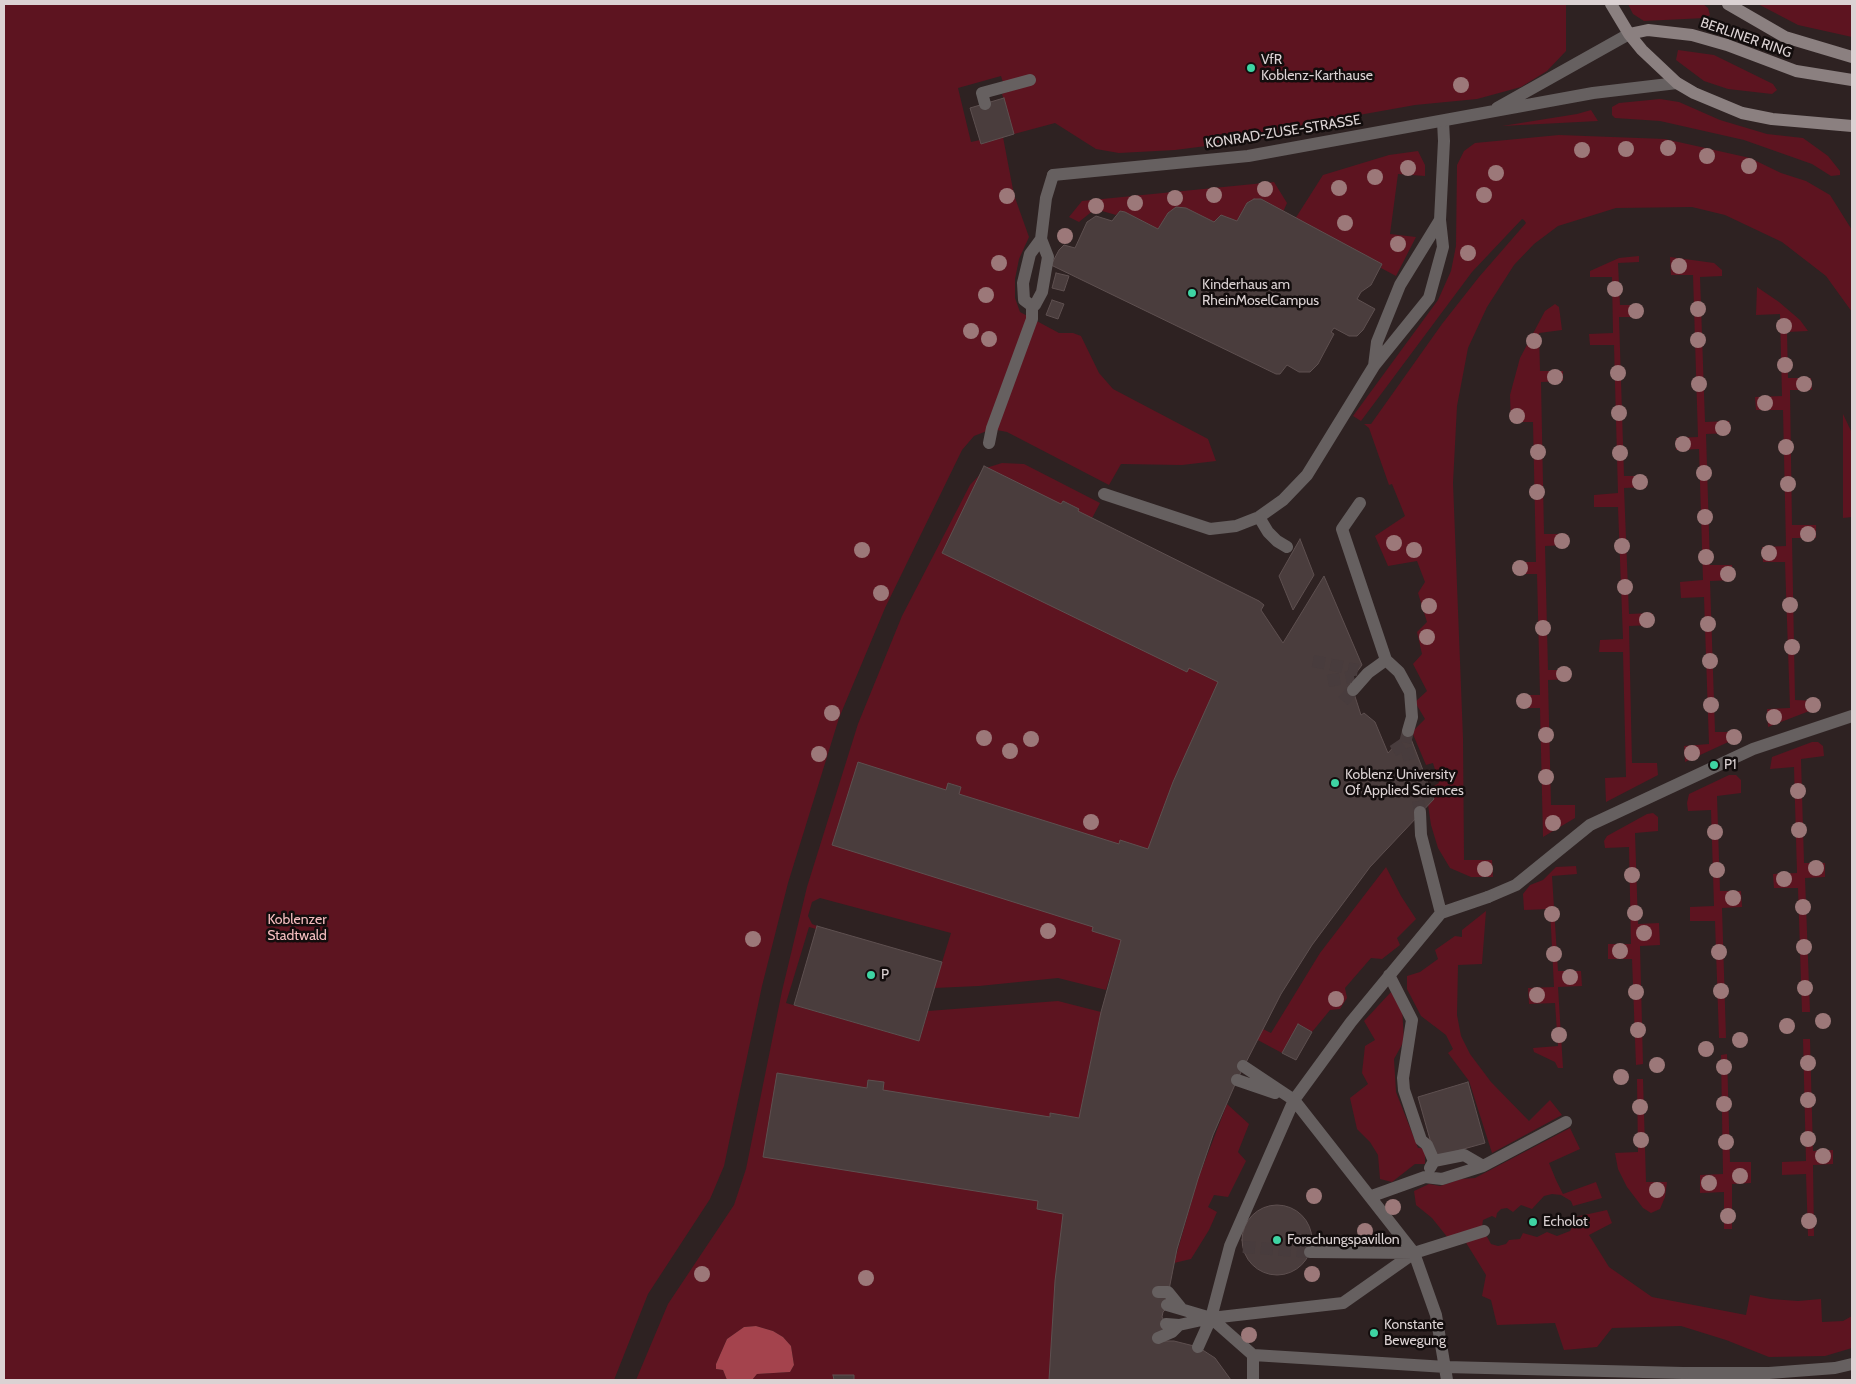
<!DOCTYPE html>
<style>
body{margin:0}
#map{position:relative;width:1856px;height:1384px;overflow:hidden;background:#2e2222;font-family:Cabin,sans-serif}
canvas{display:block}
.frame{position:absolute;inset:0;border:5px solid #dbd2d3;pointer-events:none}
</style>
<div id="map">
<canvas width="1856" height="1384"></canvas>
<div class="frame"></div>
</div>
<script>
const g = document.querySelector('canvas').getContext('2d');
g.lineJoin = 'round';
function paint(path, color) { g.fillStyle = color; g.fill(path, 'evenodd'); }
const toPath = rows => new Path2D(rows.map(r => 'M' + r).join(''));
function trace(path, color, width, dash) { g.strokeStyle = color; g.lineWidth = width; g.lineCap = dash ? 'butt' : 'round'; g.setLineDash(dash || []); g.stroke(path); }
function drawText(font, color, halo, rows, align = 'center') {
  g.font = font + ' Cabin,sans-serif'; g.lineWidth = 5; g.setLineDash([]); g.textBaseline = 'middle'; g.strokeStyle = halo; g.fillStyle = color; for (const [text, x, y, turn = 0] of rows) {
    g.save(); g.translate(x, y); g.rotate((+turn || 0) * Math.PI / 180); g.textAlign = isNaN(turn) ? turn : align; if (halo) g.strokeText(text, 0, 0); g.fillText(text, 0, 0); g.restore();
  }
}
const green = toPath([
 [4,4,1566,4,1566,51,1547,71,1521,87,1477,99,1415,105,1303,125,1261,139,1175,150,1119,153,1096,149,1055,123,1014,134,1002,94,1006,92,1001,76,958,88,971,142,980,140,981,144,1003,137,1014,195,1029,237,1019,259,1015,279,1015,298,1020,312,1059,333,1073,333,1081,336,1099,373,1113,389,1208,439,1216,461,1182,465,1121,464,1109,485,1007,432,992,429,974,436,962,450,885,608,839,718,788,883,762,986,724,1166,710,1199,648,1294,614,1380,4,1380],
 [1628,4,1703,4,1708,8,1710,15,1705,18,1644,21,1633,14],
 [1758,4,1852,4,1852,37,1798,25],
 [1678,50,1714,55,1773,84,1777,90,1772,94,1728,89,1704,81,1676,60],
 [1660,99,1679,102,1720,120,1767,134,1803,138,1828,156,1840,171,1840,175,1831,176,1812,164,1744,140,1660,121,1615,118,1612,115,1612,107,1619,103],
 [1591,110,1598,121,1502,126,1577,114],
 [1559,135,1665,139,1750,158,1781,173,1806,181,1830,195,1852,230,1852,312,1826,276,1782,242,1725,215,1692,207,1616,208,1558,226,1534,244,1514,265,1487,307,1468,348,1457,406,1453,483,1463,738,1464,860,1492,860,1493,877,1471,877,1450,868,1438,848,1431,825,1426,791,1439,783,1433,763,1426,765,1412,732,1425,719,1415,702,1427,691,1413,664,1422,654,1417,632,1427,622,1418,593,1425,582,1417,561,1388,566,1375,536,1405,516,1392,484,1389,485,1369,428,1364,424,1371,424,1442,324,1479,277,1526,223,1524,220,1522,219,1472,272,1361,421,1353,416,1438,300,1451,271,1456,246,1457,165,1464,151,1475,143],
 [1418,151,1425,165,1425,176,1398,174,1390,234,1416,237,1396,276,1381,268,1382,264,1295,219,1323,175,1389,155],
 [1274,182,1287,203,1283,212,1262,199,1254,199,1247,203,1237,221,1221,215,1214,222,1186,208,1176,207,1168,213,1158,229,1125,212,1120,211,1116,215,1095,209,1079,222,1069,217,1082,201],
 [1639,256,1639,262,1618,263,1620,305,1641,305,1642,317,1619,317,1624,476,1646,476,1647,487,1624,488,1629,614,1652,613,1652,625,1629,626,1632,763,1657,763,1658,775,1606,802,1605,778,1626,777,1623,652,1599,652,1600,640,1623,639,1618,507,1594,507,1594,495,1618,493,1614,345,1590,345,1589,334,1613,333,1612,277,1590,277,1590,271,1619,258],
 [1670,257,1714,263,1722,270,1722,276,1700,277,1705,422,1729,421,1730,433,1706,434,1710,565,1732,565,1733,580,1710,581,1715,732,1737,732,1737,738,1685,762,1684,746,1709,744,1704,597,1681,598,1680,582,1703,580,1699,449,1676,450,1676,438,1698,437,1693,275,1671,275],
 [1757,287,1779,302,1800,320,1808,331,1787,332,1788,378,1811,378,1812,390,1790,390,1792,525,1816,525,1816,538,1792,538,1795,700,1817,701,1817,708,1768,727,1767,709,1790,708,1785,562,1763,562,1762,547,1786,546,1783,410,1756,410,1755,397,1782,396,1780,314,1756,315],
 [1555,304,1559,307,1562,330,1539,333,1540,371,1563,371,1563,381,1541,382,1544,534,1567,534,1567,545,1545,546,1548,670,1570,670,1571,679,1548,680,1551,805,1575,805,1575,818,1543,837,1540,708,1520,708,1519,695,1540,695,1537,574,1514,574,1514,562,1536,562,1533,422,1511,422,1510,395,1520,358,1545,311],
 [1843,414,1852,433,1852,517,1843,518],
 [1002,463,1024,464,1100,503,1089,524,1075,517,1079,509,1063,501,1059,509,987,475,951,550,1191,666,1190,668,1218,682,1173,782,1148,849,1120,841,1117,852,957,802,961,787,949,783,944,798,863,772,842,840,1095,919,1093,931,1121,940,1106,990,1058,978,979,986,934,988,951,933,820,898,812,902,808,916,812,924,817,926,816,929,809,927,786,1003,919,1041,928,1011,1058,1001,1101,1012,1079,1118,1050,1113,1049,1124,882,1098,884,1083,868,1080,865,1095,783,1082,772,1151,1040,1194,1037,1209,1063,1214,1055,1281,1049,1380,854,1380,854,1375,834,1375,834,1380,752,1380,757,1374,790,1372,794,1365,791,1346,783,1337,773,1331,756,1326,744,1327,727,1339,716,1364,716,1369,723,1370,727,1380,636,1380,668,1304,734,1205,746,1169,782,991,807,887,858,724,902,616,970,485,986,468],
 [1812,742,1818,742,1823,746,1824,756,1801,759,1804,863,1825,863,1825,877,1805,878,1810,1012,1802,1012,1798,888,1774,888,1773,874,1797,873,1794,767,1770,769,1772,757],
 [1729,775,1736,775,1741,780,1741,793,1717,796,1720,891,1741,891,1742,907,1722,908,1726,1038,1719,1038,1715,921,1690,921,1690,907,1714,906,1711,810,1688,811,1687,803,1689,794],
 [1653,813,1658,817,1658,831,1635,833,1638,924,1659,923,1660,945,1640,946,1643,1064,1636,1065,1632,959,1608,959,1608,944,1631,944,1629,847,1605,848,1604,841,1607,836,1647,814],
 [1576,866,1577,874,1552,876,1558,971,1581,971,1582,986,1558,987,1563,1068,1558,1068,1555,1062,1534,1052,1533,1048,1558,1046,1555,1003,1529,1004,1528,988,1554,987,1550,909,1524,910,1523,894,1530,885,1543,880,1556,867],
 [1386,867,1401,896,1416,919,1397,938,1400,945,1382,959,1371,958,1345,988,1347,998,1340,1009,1330,1010,1312,1032,1298,1024,1282,1053,1254,1038,1259,1027,1271,1033,1320,953],
 [1486,911,1482,964,1458,965,1457,1015,1461,1036,1470,1054,1491,1082,1529,1121,1550,1100,1562,1115,1492,1153,1469,1081,1448,1053,1453,1049,1446,1035,1421,1016,1407,989,1407,976,1420,972,1438,959,1435,950,1455,936,1462,937,1462,930],
 [1391,992,1402,1006,1404,1041,1394,1059,1396,1092,1418,1148,1425,1148,1425,1164,1415,1164,1392,1182,1380,1179,1378,1155,1370,1142,1357,1129,1350,1098,1368,1084,1362,1073,1365,1046,1375,1040,1364,1021],
 [1803,1039,1810,1039,1813,1151,1833,1150,1833,1164,1813,1165,1814,1236,1808,1236,1806,1174,1782,1175,1782,1162,1806,1161],
 [1727,1054,1730,1162,1751,1162,1751,1183,1732,1184,1732,1229,1724,1229,1724,1192,1700,1193,1700,1175,1723,1174,1721,1055],
 [1637,1079,1643,1079,1646,1182,1667,1182,1665,1197,1660,1209,1651,1213,1643,1208,1627,1187,1618,1169,1615,1153,1638,1152],
 [1227,1104,1249,1124,1238,1152,1246,1161,1228,1197,1214,1195,1208,1207,1217,1212,1209,1230,1191,1259,1174,1263,1198,1179],
 [1570,1128,1580,1149,1549,1163,1556,1180,1563,1194,1596,1182,1602,1198,1573,1206,1571,1201,1561,1195,1552,1194,1544,1196,1532,1209,1521,1205,1513,1212,1507,1208,1501,1209,1497,1213,1496,1218,1492,1216,1483,1220,1482,1227,1448,1238,1432,1218,1416,1205,1414,1191,1429,1184,1440,1186,1461,1179,1475,1178],
 [1607,1210,1612,1223,1589,1235,1609,1267,1652,1297,1746,1315,1750,1295,1771,1299,1798,1301,1821,1299,1822,1322,1843,1321,1852,1316,1852,1348,1825,1356,1769,1357,1726,1340,1681,1326,1612,1328,1597,1347,1564,1350,1555,1323,1497,1325,1491,1300,1482,1296,1486,1275,1465,1241,1486,1235,1491,1244,1498,1246,1506,1244,1509,1240,1520,1239,1523,1233,1537,1237,1547,1232,1557,1236,1570,1231,1576,1221,1575,1217]
]);
const water = toPath([
 [756,1326,773,1331,783,1337,791,1346,794,1365,790,1372,757,1374,752,1380,727,1380,723,1370,716,1369,716,1364,727,1339,744,1327]
]);
const building = toPath([
 [1004,98,1014,134,981,144,970,108,1004,98],
 [1254,199,1261,199,1382,264,1371,285,1361,292,1357,299,1375,309,1363,330,1357,336,1349,336,1334,328,1331,332,1334,334,1318,364,1310,372,1299,372,1287,365,1280,374,1276,374,1051,265,1059,250,1064,245,1075,248,1087,222,1096,216,1112,221,1120,211,1125,212,1158,229,1168,213,1176,207,1186,208,1214,222,1221,215,1237,221,1247,203,1254,199],
 [1056,273,1069,276,1064,291,1052,288,1056,273],
 [1052,300,1064,304,1058,319,1046,315,1052,300],
 [984,466,1061,504,1063,501,1079,509,1078,511,1259,601,1264,605,1261,610,1283,643,1324,576,1362,665,1350,681,1361,715,1364,713,1375,722,1388,753,1408,731,1434,799,1370,867,1312,945,1281,994,1237,1080,1213,1135,1198,1179,1177,1249,1165,1310,1163,1312,1162,1317,1166,1324,1158,1341,1174,1341,1198,1347,1215,1358,1231,1380,1049,1380,1055,1281,1063,1214,1037,1209,1038,1201,763,1157,777,1073,867,1088,868,1080,884,1082,883,1090,1050,1117,1050,1113,1079,1118,1101,1012,1121,940,1092,931,1093,927,832,845,858,762,946,790,948,783,961,787,959,794,1119,844,1120,840,1148,849,1173,782,1218,682,1189,668,1187,672,942,553,984,466],
 [1300,539,1314,575,1293,610,1279,576,1300,539],
 [817,926,942,962,919,1041,794,1005,817,926],
 [1298,1024,1312,1032,1296,1060,1282,1053,1298,1024],
 [1468,1082,1485,1143,1435,1157,1418,1097,1468,1082],
 '1242 1240a35 35 0 1 1 70 0a35 35 0 1 1-70 0Z',
 [833,1375,854,1375,854,1380,834,1380,833,1375]
]);
const streetTunnel = toPath([
 [1313,661,1358,670],
 [1328,681,1354,676],
 [1343,701,1353,690],
 [1408,731,1405,743,1415,780,1420,812],
 [1393,751,1405,743],
 [1243,1247,1310,1252]
]);
const lane = toPath([
 [985,104,982,93,1030,80],
 [1032,306,1024,300,1023,283,1030,254,1041,239,1046,198,1053,175],
 [1032,306,1035,305,1042,292,1048,257,1041,239],
 [1374,366,1377,342,1400,285,1440,220],
 [989,443,992,428,1032,319,1032,306],
 [1104,494,1210,529,1236,526,1259,517,1283,500,1307,475,1374,366,1429,298,1443,247,1440,220,1444,141,1443,121],
 [1259,517,1268,532,1277,541,1287,547],
 [1488,897,1516,885,1590,825,1753,749,1852,716],
 [1683,1373,1769,1373,1835,1368,1852,1364]
]);
const street = toPath([
 [1497,108,1629,34],
 [1053,175,1248,156,1593,93,1677,83],
 [1360,503,1342,529,1386,660,1399,672,1410,692,1412,717,1408,731],
 [1353,690,1368,673,1386,660],
 [1420,812,1421,835,1441,913],
 [1389,975,1412,1020,1403,1078,1404,1090,1421,1140,1427,1145,1434,1161],
 [1243,1066,1294,1100,1414,1253,1436,1315,1447,1380],
 [1237,1080,1275,1093],
 [1430,1168,1434,1161,1464,1155,1483,1166],
 [1372,1196,1425,1177,1442,1179,1483,1166,1566,1122],
 [1310,1252,1414,1253,1484,1231],
 [1158,1292,1168,1292,1181,1308],
 [1167,1305,1211,1318,1253,1355,1446,1367,1683,1373],
 [1166,1324,1179,1325,1211,1318,1343,1303,1414,1253],
 [1158,1338,1172,1332,1179,1325],
 [1198,1347,1211,1318,1230,1246,1294,1100,1351,1022,1441,913,1488,897],
 [1253,1380,1253,1355]
]);
const secondary = toPath([
 [1611,4,1629,34,1642,50,1677,83,1694,93,1742,113,1772,119,1852,126],
 [1728,4,1785,37,1852,57],
 [1629,34,1648,30,1692,35,1727,45,1796,71,1852,80]
]);
const trees = [
 [1461,85],
 [1668,148],
 [1626,149],
 [1582,150],
 [1707,156],
 [1749,166],
 [1408,168],
 [1496,173],
 [1375,177],
 [1339,188],
 [1265,189],
 [1214,195],
 [1484,195],
 [1007,196],
 [1175,198],
 [1135,203],
 [1096,206],
 [1345,223],
 [1065,236],
 [1398,244],
 [1468,253],
 [999,263],
 [1679,266],
 [1615,289],
 [986,295],
 [1698,309],
 [1636,311],
 [1784,326],
 [971,331],
 [989,339],
 [1698,340],
 [1534,341],
 [1785,365],
 [1618,373],
 [1555,377],
 [1699,384],
 [1804,384],
 [1765,403],
 [1619,413],
 [1517,416],
 [1723,428],
 [1683,444],
 [1786,447],
 [1538,452],
 [1620,453],
 [1704,473],
 [1640,482],
 [1788,484],
 [1537,492],
 [1705,517],
 [1808,534],
 [1562,541],
 [1394,543],
 [1622,546],
 [862,550],
 [1414,550],
 [1769,553],
 [1706,557],
 [1520,568],
 [1728,574],
 [1625,587],
 [881,593],
 [1790,605],
 [1429,606],
 [1647,620],
 [1708,624],
 [1543,628],
 [1427,637],
 [1792,647],
 [1710,661],
 [1564,674],
 [1524,701],
 [1711,705],
 [1813,705],
 [832,713],
 [1774,717],
 [1546,735],
 [1734,737],
 [984,738],
 [1031,739],
 [1010,751],
 [1692,753],
 [819,754],
 [1546,777],
 [1798,791],
 [1091,822],
 [1553,823],
 [1799,830],
 [1715,832],
 [1816,868],
 [1485,869],
 [1717,870],
 [1632,875],
 [1784,879],
 [1733,898],
 [1803,907],
 [1635,913],
 [1552,914],
 [1048,931],
 [1644,933],
 [753,939],
 [1804,947],
 [1620,951],
 [1719,952],
 [1554,954],
 [1570,977],
 [1805,988],
 [1721,991],
 [1636,992],
 [1537,995],
 [1336,999],
 [1823,1021],
 [1787,1026],
 [1638,1030],
 [1559,1035],
 [1740,1040],
 [1706,1049],
 [1808,1063],
 [1657,1065],
 [1724,1067],
 [1621,1077],
 [1808,1100],
 [1724,1104],
 [1640,1107],
 [1808,1139],
 [1641,1140],
 [1726,1142],
 [1823,1156],
 [1740,1176],
 [1709,1183],
 [1657,1190],
 [1314,1196],
 [1393,1207],
 [1728,1216],
 [1809,1221],
 [1365,1231],
 [702,1274],
 [1312,1274],
 [866,1278],
 [1249,1335]
];
const markers = [
 [1251,68,5,"#3ed4a3"],
 [1192,293,5,"#3ed4a3"],
 [1714,765,5,"#3ed4a3"],
 [1335,783,5,"#3ed4a3"],
 [871,975,5,"#3ed4a3"],
 [1533,1222,5,"#3ed4a3"],
 [1277,1240,5,"#3ed4a3"],
 [1374,1333,5,"#3ed4a3"]
];
const streetNames = [
 ["BERLINER RING",1746,38,19],
 ["KONRAD-ZUSE-STRASSE",1283,132,-9]
];
const poiNames = [
 ["VfR",1261,60],
 ["Koblenz-Karthause",1261,76],
 ["Kinderhaus am",1202,285],
 ["RheinMoselCampus",1202,301],
 ["P1",1724,765],
 ["Koblenz University",1345,775],
 ["Of Applied Sciences",1345,791],
 ["P",881,975],
 ["Echolot",1543,1222],
 ["Forschungspavillon",1287,1240],
 ["Konstante",1384,1325],
 ["Bewegung",1384,1341]
];
const parkNames = [
 ["Koblenzer",297,920],
 ["Stadtwald",297,936]
];
paint(green, '#5d1420');
paint(water, '#a4434d');
paint(building, '#4a3d3d');
trace(building, '#5e5050', 1);
trace(streetTunnel, '#483c3d', 12, [12, 6]);
trace(lane, '#666060', 12);
trace(street, '#666060', 12);
trace(secondary, '#8b8080', 12);
g.fillStyle = '#9c7879';
for (const [x, y] of trees) { g.beginPath(); g.arc(x, y, 8, 0, 2 * Math.PI); g.fill(); }
for (const [x, y, r, color] of markers) { const dot = new Path2D(); dot.arc(x, y, r, 0, 2 * Math.PI); g.fillStyle = color; g.fill(dot); trace(dot, '#130d0d', 2); }
drawText('14px', '#dbd2d3', '#130d0d', streetNames);
drawText('14px', '#dbd2d3', '#130d0d', poiNames, 'left');
drawText('14px', '#f6bfc1', '#130d0d', parkNames);
</script>
